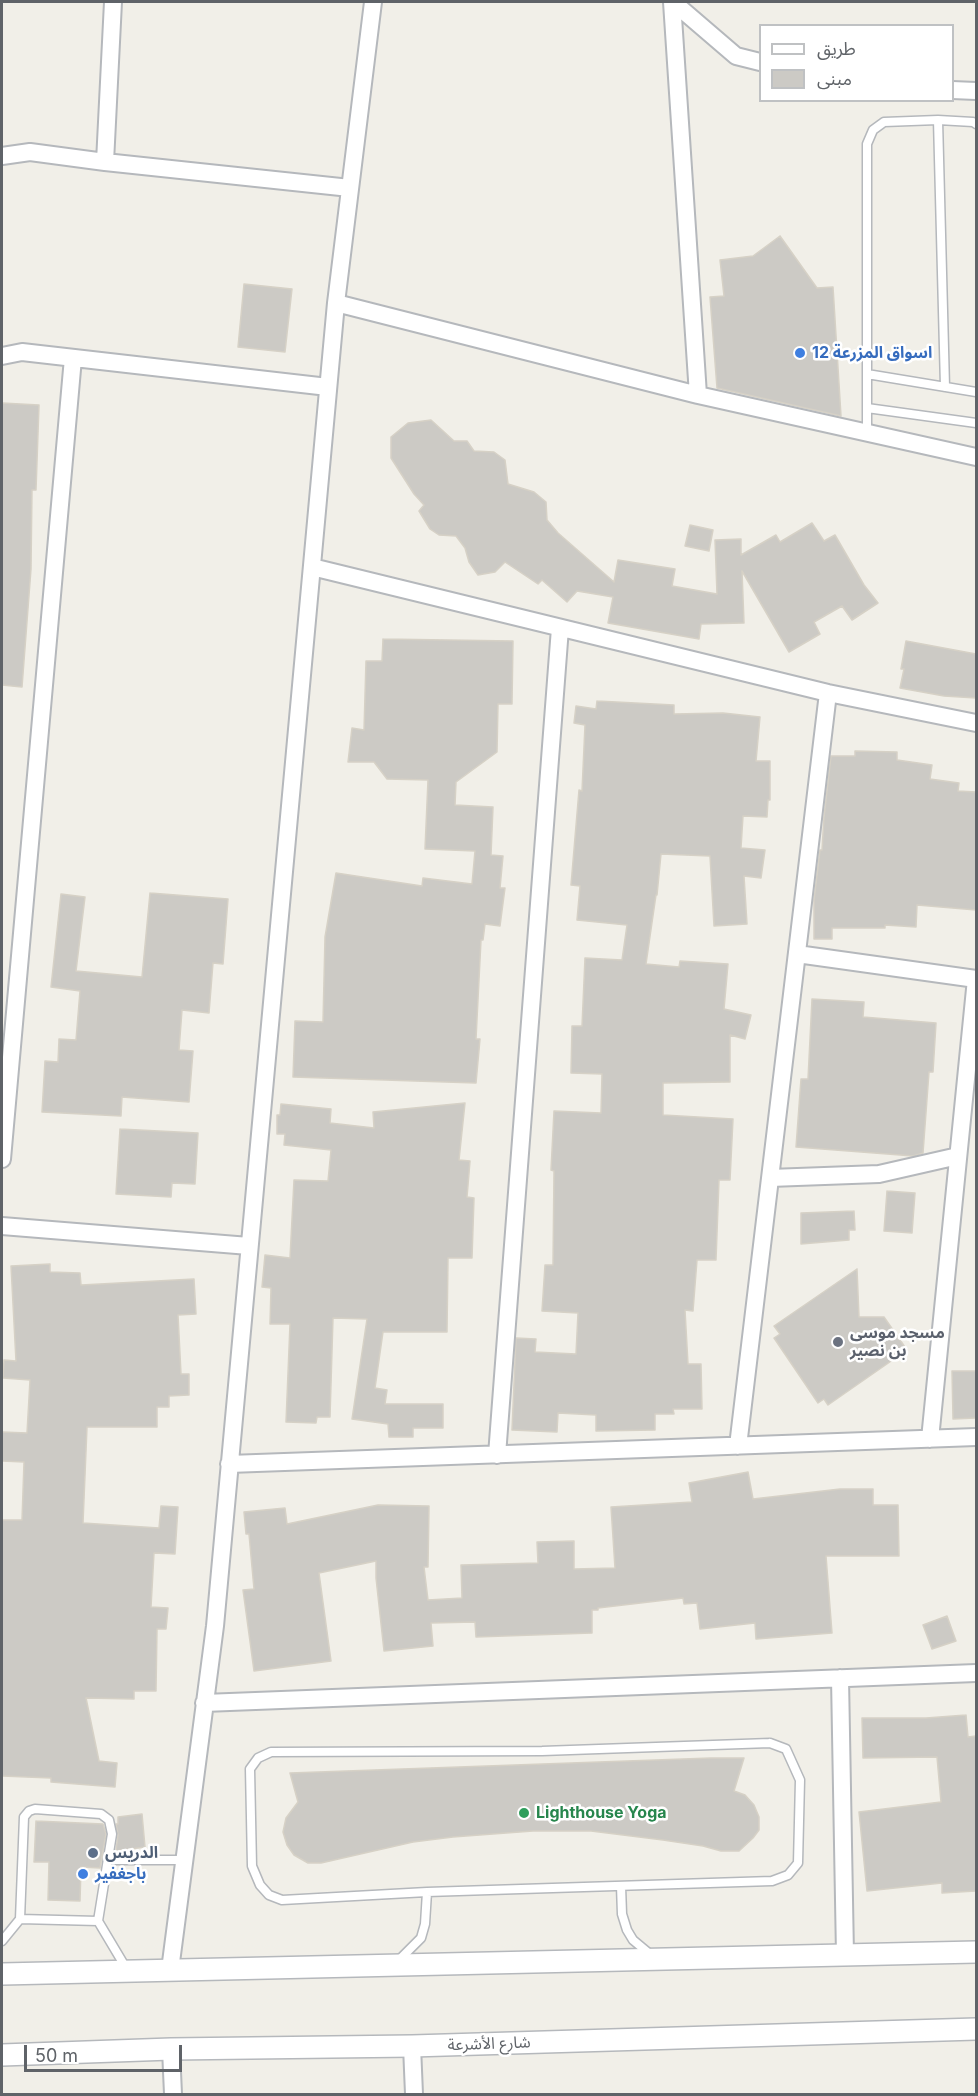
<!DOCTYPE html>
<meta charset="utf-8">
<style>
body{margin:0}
#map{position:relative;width:978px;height:2096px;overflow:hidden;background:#f1efe8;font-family:Inter,"Noto Sans Arabic",sans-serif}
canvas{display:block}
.frame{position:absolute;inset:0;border:3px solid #5f6368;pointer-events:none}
.legend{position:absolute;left:759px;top:24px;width:195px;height:78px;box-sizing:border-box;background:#fff;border:2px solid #bfc1c3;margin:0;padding:8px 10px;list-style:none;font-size:18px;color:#5f6368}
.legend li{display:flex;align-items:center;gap:12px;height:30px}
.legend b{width:30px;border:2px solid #bfc1c3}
.scale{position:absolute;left:24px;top:2045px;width:158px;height:27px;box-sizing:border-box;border:3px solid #5f6368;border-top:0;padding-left:8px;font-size:18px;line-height:21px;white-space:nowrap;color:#5f6368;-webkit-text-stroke:4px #fff;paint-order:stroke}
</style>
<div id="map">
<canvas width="978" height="2096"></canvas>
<div class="frame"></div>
<ul class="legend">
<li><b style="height:8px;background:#fff"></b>طريق</li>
<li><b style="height:16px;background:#cccac5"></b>مبنى</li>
</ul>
<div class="scale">50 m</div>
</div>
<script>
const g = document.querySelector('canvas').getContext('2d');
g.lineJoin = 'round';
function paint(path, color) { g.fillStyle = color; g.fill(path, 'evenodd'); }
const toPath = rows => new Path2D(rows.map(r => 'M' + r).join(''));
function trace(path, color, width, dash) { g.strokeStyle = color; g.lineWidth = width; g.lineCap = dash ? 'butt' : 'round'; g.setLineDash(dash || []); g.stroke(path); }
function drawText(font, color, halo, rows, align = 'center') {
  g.font = font + ' Inter,"Noto Sans Arabic",sans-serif'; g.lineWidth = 5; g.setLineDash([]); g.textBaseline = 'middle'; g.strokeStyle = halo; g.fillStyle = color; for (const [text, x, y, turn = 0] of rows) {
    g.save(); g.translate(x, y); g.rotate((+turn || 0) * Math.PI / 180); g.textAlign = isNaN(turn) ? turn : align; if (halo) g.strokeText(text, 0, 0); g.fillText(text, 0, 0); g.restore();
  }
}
const building = toPath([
 [780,236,817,288,833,287,841,416,717,388,710,297,724,296,720,260,753,256,780,236],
 [244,284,292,289,285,352,238,347,244,284],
 [2,403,39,405,36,490,32,490,31,569,22,687,2,685,2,403],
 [431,420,454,441,467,441,474,451,494,452,505,460,508,484,534,492,546,502,547,520,558,533,614,582,618,560,675,569,672,586,717,594,715,540,741,539,741,555,776,535,780,542,812,523,824,541,835,535,864,585,878,603,852,620,842,606,814,622,820,634,789,652,742,571,744,623,701,624,699,639,608,623,613,597,577,591,567,602,542,580,538,584,505,562,495,572,478,575,469,562,465,548,456,536,439,535,430,529,419,511,424,505,414,494,391,458,391,437,408,423,431,420],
 [690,525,713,530,709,551,685,546,690,525],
 [383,639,513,641,512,704,498,704,497,752,456,782,455,805,493,807,491,855,503,856,500,888,505,888,500,926,485,924,483,940,481,940,476,1039,480,1039,476,1083,293,1077,295,1021,323,1022,325,937,336,873,422,886,423,878,472,884,475,851,425,849,428,780,387,779,374,762,348,762,352,728,364,730,366,661,382,661,383,639],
 [906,641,976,654,976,698,944,696,900,688,904,669,901,669,906,641],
 [597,701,674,705,674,714,723,713,760,717,756,761,770,761,770,800,768,800,767,817,743,816,741,848,765,850,761,878,744,876,747,924,714,926,710,856,661,854,657,895,656,895,646,964,679,967,680,961,728,964,724,1009,751,1015,745,1039,730,1035,730,1082,663,1083,663,1115,733,1119,730,1180,719,1180,716,1260,697,1260,693,1311,685,1310,688,1364,701,1364,702,1409,673,1409,674,1414,655,1414,655,1430,596,1431,596,1415,558,1413,557,1432,512,1430,516,1338,536,1339,535,1352,576,1354,578,1313,542,1311,545,1265,553,1265,554,1171,551,1170,554,1111,601,1113,602,1074,571,1073,572,1026,582,1026,585,958,622,960,627,925,577,920,580,886,571,885,579,790,582,791,585,725,574,723,576,706,596,709,597,701],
 [855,751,897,752,897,760,932,765,930,779,959,783,958,791,976,792,976,910,917,905,916,927,885,925,885,928,832,928,832,939,814,939,814,900,820,850,822,850,824,817,831,756,855,756,855,751],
 [150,893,228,899,223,964,213,963,209,1013,182,1010,179,1050,193,1051,189,1102,122,1097,121,1116,42,1112,45,1061,58,1062,59,1039,76,1040,80,991,51,987,61,894,85,897,76,971,142,977,150,893],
 [812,999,864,1002,863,1017,936,1023,933,1072,929,1072,923,1153,913,1156,796,1147,801,1079,808,1079,812,999],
 [465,1103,459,1160,470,1161,467,1197,474,1198,472,1258,448,1258,447,1332,383,1332,375,1388,387,1390,385,1404,443,1404,443,1428,413,1428,413,1437,389,1437,388,1424,352,1419,367,1319,333,1318,330,1417,317,1417,316,1423,286,1422,290,1324,270,1324,271,1288,262,1287,265,1255,290,1258,294,1180,328,1181,331,1150,284,1145,285,1134,277,1134,277,1115,280,1115,281,1104,331,1109,330,1123,374,1128,373,1112,465,1103],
 [120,1129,198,1133,195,1184,172,1183,171,1197,116,1194,120,1129],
 [887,1191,915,1193,912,1233,884,1231,887,1191],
 [854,1211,855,1230,849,1230,849,1240,801,1244,801,1213,854,1211],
 [50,1264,50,1272,80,1273,81,1285,194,1279,196,1314,178,1315,181,1374,189,1374,189,1395,169,1396,169,1407,157,1407,157,1427,87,1427,83,1523,159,1528,161,1506,178,1507,175,1554,154,1553,151,1607,168,1608,166,1629,157,1629,156,1691,134,1691,134,1699,86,1698,99,1761,117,1763,115,1787,51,1782,51,1778,2,1776,2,1520,22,1520,24,1462,2,1461,2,1432,27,1433,30,1380,3,1378,4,1360,16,1361,11,1266,50,1264],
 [857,1269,859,1317,884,1317,907,1350,828,1405,824,1399,818,1403,774,1338,780,1334,774,1326,857,1269],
 [952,1371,976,1371,976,1418,953,1419,952,1371],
 [748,1472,753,1499,840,1489,873,1489,873,1505,898,1505,899,1556,826,1556,832,1633,756,1639,755,1623,700,1629,697,1603,684,1604,683,1598,598,1608,598,1610,592,1610,592,1633,476,1637,475,1622,431,1623,433,1646,384,1651,376,1578,376,1561,319,1573,331,1661,254,1671,243,1590,254,1589,249,1534,246,1534,244,1512,285,1508,287,1524,378,1505,429,1506,428,1567,424,1567,428,1600,462,1598,461,1565,538,1563,537,1542,574,1541,574,1569,615,1568,611,1507,692,1502,689,1483,748,1472],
 [947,1616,956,1641,932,1649,923,1625,947,1616],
 [966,1715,968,1737,976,1736,976,1891,942,1893,942,1883,867,1891,859,1812,941,1802,937,1757,863,1758,862,1718,926,1718,966,1715],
 [711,1758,744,1758,734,1791,745,1795,754,1805,759,1817,759,1830,753,1838,739,1851,721,1851,703,1846,663,1840,591,1831,533,1831,453,1837,413,1842,321,1863,308,1863,294,1855,287,1845,283,1832,286,1818,298,1802,290,1773,711,1758],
 [142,1814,145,1847,116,1851,118,1835,116,1824,118,1824,118,1817,142,1814],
 [36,1821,103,1824,106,1834,100,1868,81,1867,80,1901,48,1900,49,1862,34,1862,36,1821]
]);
const service = toPath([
 [938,120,945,387],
 [867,374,976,392],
 [867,408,976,423],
 [867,433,867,144,873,130,884,122,938,120,973,122,976,124],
 [770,1743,786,1749,800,1780,798,1863,788,1875,772,1881,427,1892,282,1900,269,1895,260,1885,252,1866,250,1769,258,1758,271,1752,542,1751,770,1743],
 [109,1860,184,1860],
 [621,1886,622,1914,627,1930,633,1940,651,1955],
 [20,1919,24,1817,29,1811,35,1809,101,1814,109,1820,112,1834,98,1921],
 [2,1941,20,1919,98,1921,126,1968],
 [397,1962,421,1938,425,1924,427,1892]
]);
const minor = toPath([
 [672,2,698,395],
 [673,2,736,56,760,62],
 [952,90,976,91],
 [2,156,30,152,105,162,350,188],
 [105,162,113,2],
 [336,303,698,395,976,457],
 [2,356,22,352,328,387],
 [312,567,828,693,976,723],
 [797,954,976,979],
 [2,1159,73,358],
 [770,1178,879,1174,958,1156],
 [2,1226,249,1246],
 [930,1439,976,979],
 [738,1446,828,693],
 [497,1455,560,628],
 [229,1464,976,1437],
 [840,1678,845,1955],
 [204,1703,976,1673],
 [170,1970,215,1626,336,303,373,2],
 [412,2046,414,2094],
 [171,2049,173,2094]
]);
const tertiary = toPath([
 [2,1974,976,1952],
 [2,2055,171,2049,412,2046,976,2029]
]);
const markers = [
 [800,353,6,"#3f7fe0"],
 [838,1342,6,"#6b7280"],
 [524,1813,6,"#2e9e5b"],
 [93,1853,6,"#5c6f8a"],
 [83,1874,6,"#3f7fe0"]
];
const shopNames = [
 ["اسواق المزرعة 12",812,353],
 ["باجغفير",95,1874]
];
const worshipNames = [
 ["مسجد موسى",850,1333],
 ["بن نصير",850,1351]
];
const leisureNames = [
 ["Lighthouse Yoga",536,1813]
];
const serviceNames = [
 ["الدريس",105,1853]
];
const streetNames = [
 ["شارع الأشرعة",489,2044,-2]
];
paint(building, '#cccac5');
trace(building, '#d6d1c6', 1.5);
trace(service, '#b5b8bc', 11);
trace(minor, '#b5b8bc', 20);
trace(tertiary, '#b5b8bc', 24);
trace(service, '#fff', 8);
trace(minor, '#fff', 16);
trace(tertiary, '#fff', 21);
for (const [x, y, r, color] of markers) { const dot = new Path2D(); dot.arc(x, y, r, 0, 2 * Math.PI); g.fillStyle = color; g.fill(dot); trace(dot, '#fff', 2); }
drawText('bold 16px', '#366cbe', '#fff', shopNames, 'left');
drawText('bold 16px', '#5b616d', '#fff', worshipNames, 'left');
drawText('bold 16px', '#27864d', '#fff', leisureNames, 'left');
drawText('bold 16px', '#4e5e75', '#fff', serviceNames, 'left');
drawText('16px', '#5f6368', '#fff', streetNames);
</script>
